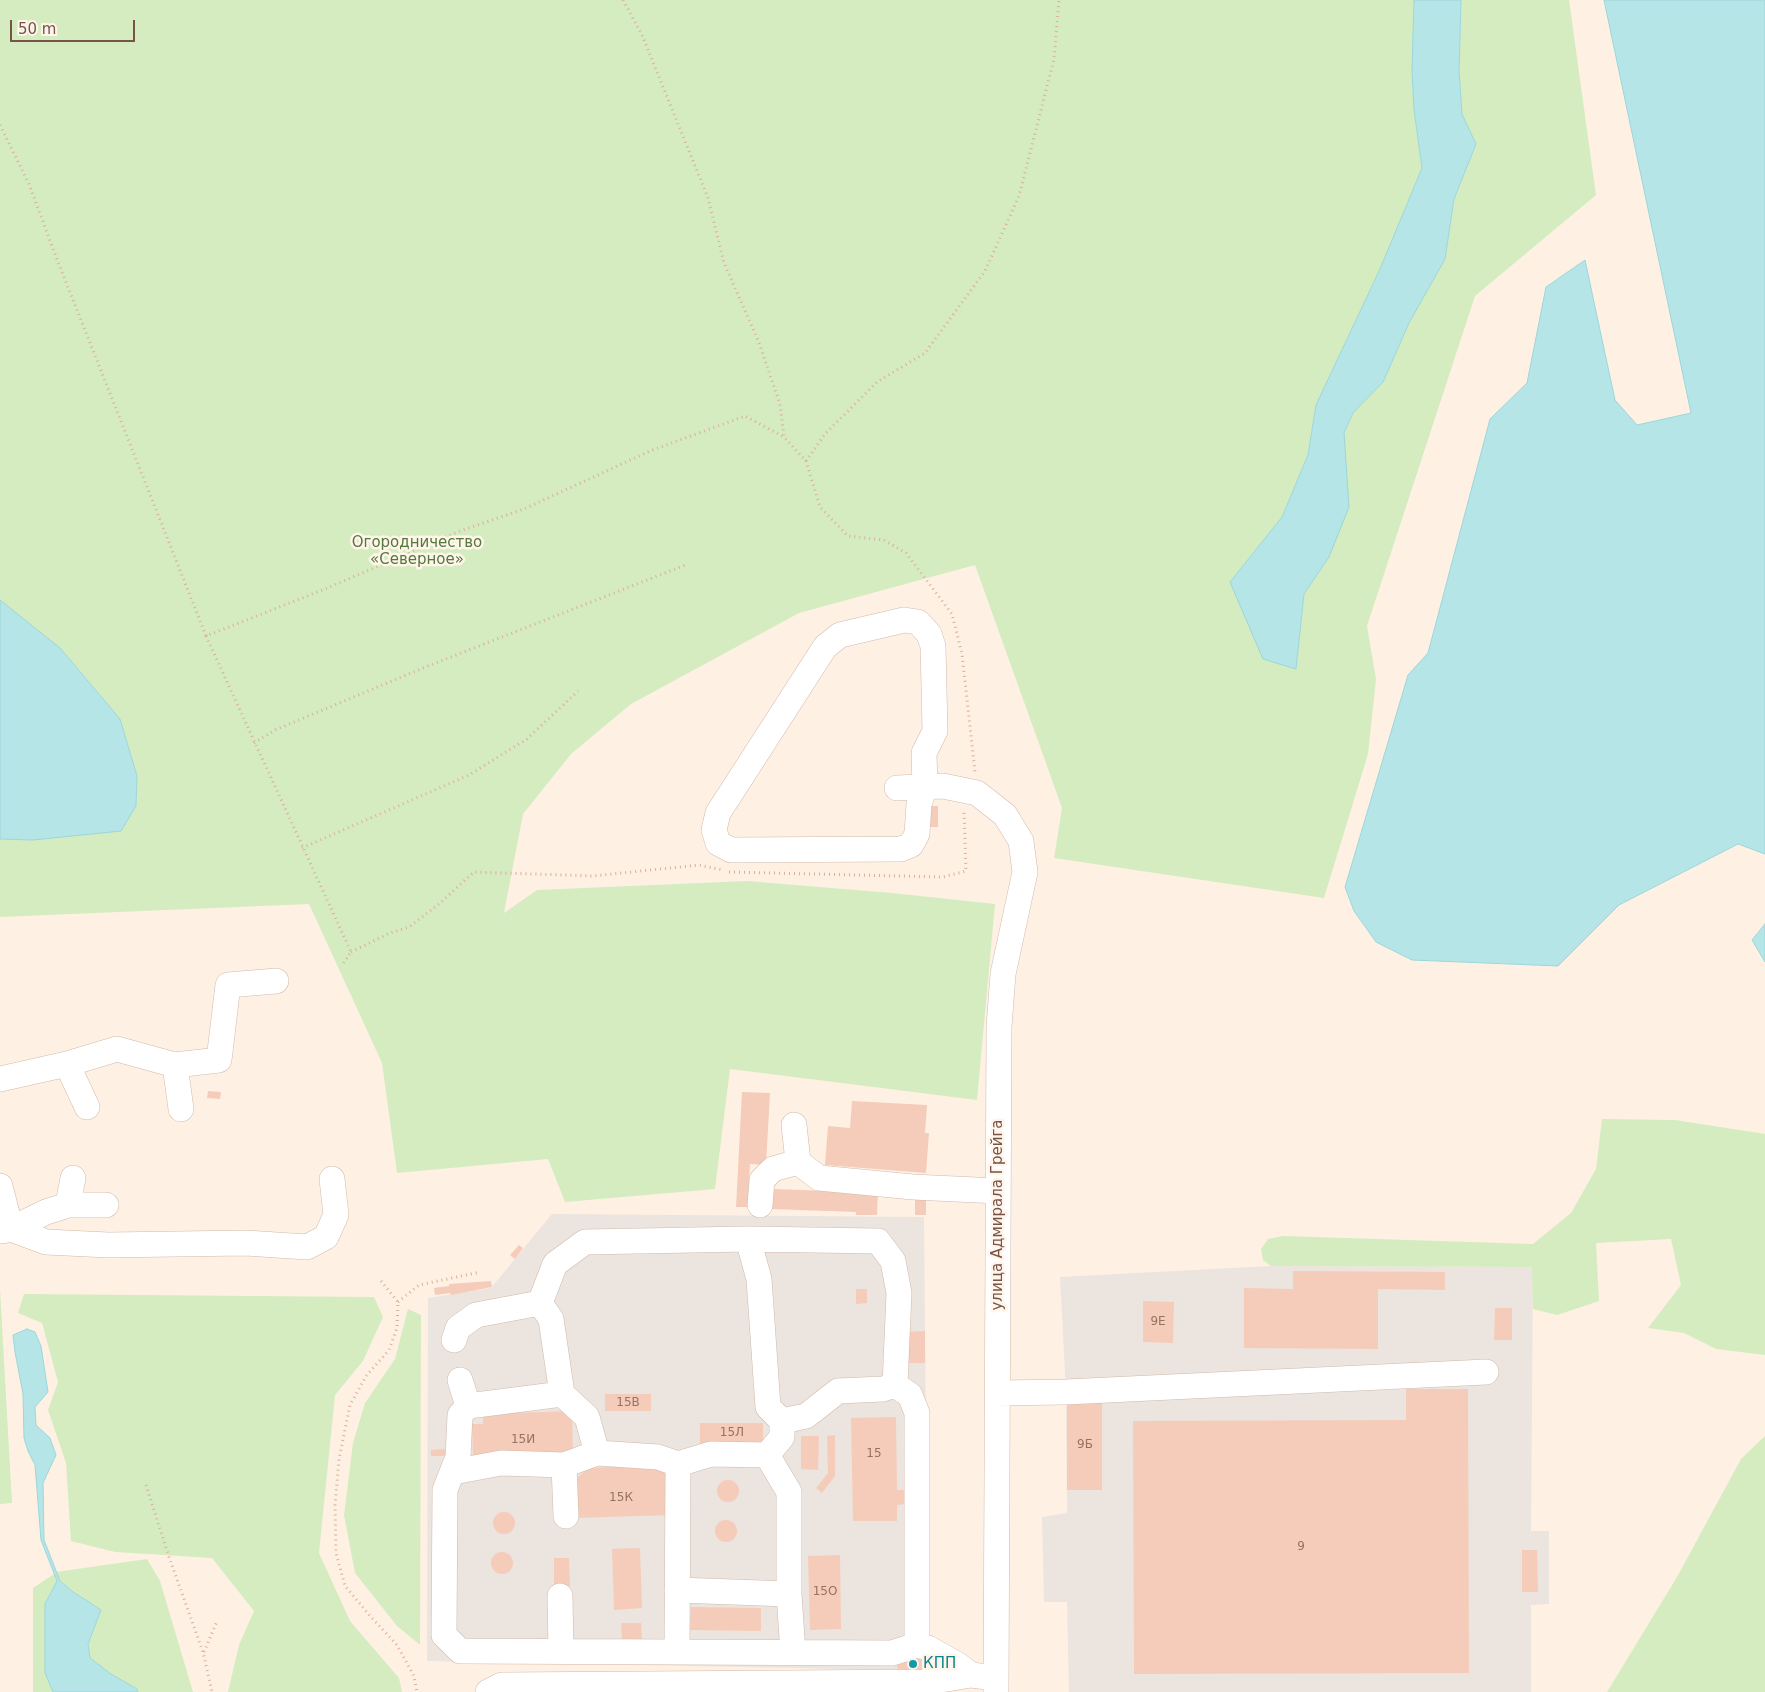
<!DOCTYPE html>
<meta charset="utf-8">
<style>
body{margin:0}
#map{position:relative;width:1765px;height:1692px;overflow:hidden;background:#fef1e3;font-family:"DejaVu Sans",sans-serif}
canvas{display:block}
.scale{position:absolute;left:10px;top:20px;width:125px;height:22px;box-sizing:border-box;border:2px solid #775447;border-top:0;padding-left:6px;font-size:15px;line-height:18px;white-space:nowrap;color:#775447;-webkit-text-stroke:4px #fff5ea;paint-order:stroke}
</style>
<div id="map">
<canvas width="1765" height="1692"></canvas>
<div class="scale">50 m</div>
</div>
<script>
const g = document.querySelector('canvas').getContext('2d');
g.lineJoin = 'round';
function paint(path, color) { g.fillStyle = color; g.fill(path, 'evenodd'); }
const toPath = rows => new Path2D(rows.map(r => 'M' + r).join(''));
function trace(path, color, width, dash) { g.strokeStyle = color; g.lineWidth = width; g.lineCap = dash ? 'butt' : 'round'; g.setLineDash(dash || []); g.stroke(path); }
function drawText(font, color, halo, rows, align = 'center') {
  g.font = font + ' "DejaVu Sans",sans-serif'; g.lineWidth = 5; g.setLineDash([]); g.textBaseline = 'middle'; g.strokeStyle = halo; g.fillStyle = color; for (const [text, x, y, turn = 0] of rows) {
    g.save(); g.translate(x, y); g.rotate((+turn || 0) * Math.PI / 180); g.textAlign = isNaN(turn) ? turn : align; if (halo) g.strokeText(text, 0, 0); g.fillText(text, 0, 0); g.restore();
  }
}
const industrial = toPath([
 [552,1214,924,1217,928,1648,897,1670,427,1661,428,1298,491,1288],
 [1271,1266,1533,1267,1531,1531,1549,1531,1549,1604,1531,1605,1531,1692,1069,1692,1067,1602,1044,1602,1042,1517,1067,1513,1066,1392,1060,1277]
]);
const green = toPath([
 [0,0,1414,0,1412,71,1414,110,1422,168,1380,269,1316,405,1308,455,1282,517,1230,582,1296,669,1304,594,1329,557,1344,457,1344,433,1353,413,1383,382,1409,323,1445,259,1454,199,1476,144,1462,114,1459,71,1461,0,1569,0,1596,195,1475,296,1367,626,1376,679,1368,754,1324,898,1054,858,1062,808,975,565,799,613,631,704,571,754,523,814,504,913,537,890,747,881,892,893,995,904,977,1100,730,1069,715,1189,565,1202,548,1159,397,1173,382,1063,309,904,0,917,0,839,33,840,136,806,137,776,120,719,60,648,0,600],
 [1602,1119,1675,1120,1765,1134,1765,1355,1716,1349,1684,1333,1648,1328,1681,1285,1671,1239,1596,1243,1599,1301,1557,1315,1533,1309,1532,1267,1271,1266,1263,1260,1261,1249,1268,1239,1283,1236,1533,1244,1571,1213,1596,1169],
 [0,1289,12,1503,0,1504],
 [24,1294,374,1297,383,1317,363,1361,335,1395,319,1553,350,1621,399,1678,402,1692,228,1692,239,1645,254,1611,212,1558,115,1552,71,1541,66,1463,48,1410,58,1382,42,1323,18,1313],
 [408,1309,421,1315,420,1645,397,1626,355,1573,344,1515,353,1443,365,1403,395,1359],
 [1765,1436,1765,1692,1607,1692,1677,1577,1741,1459],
 [147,1559,160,1581,193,1692,138,1692,137,1689,111,1674,90,1658,88,1644,101,1610,86,1600,73,1592,60,1581,56,1572],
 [54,1574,57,1581,45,1604,45,1673,53,1692,33,1692,33,1588]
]);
const water = toPath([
 [1414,0,1461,0,1459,71,1462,114,1476,144,1454,199,1445,259,1409,323,1383,382,1353,413,1344,433,1349,507,1329,557,1304,594,1296,669,1263,659,1230,582,1282,517,1308,455,1316,405,1380,269,1422,168,1414,110,1412,71,1414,0],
 [1604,0,1765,0,1765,854,1738,844,1619,905,1558,966,1412,960,1376,942,1354,911,1345,887,1408,675,1428,653,1490,419,1527,383,1546,287,1585,260,1615,400,1637,425,1691,413,1604,0],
 [0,600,60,648,120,719,137,776,136,806,121,831,33,840,0,839,0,600],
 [1765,924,1765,962,1752,940,1765,924],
 [27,1329,35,1332,41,1346,48,1392,35,1407,36,1425,50,1438,56,1455,43,1483,44,1540,60,1581,73,1592,86,1600,101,1610,88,1644,90,1658,111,1674,137,1689,138,1692,53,1692,45,1673,45,1604,57,1581,41,1540,35,1465,28,1451,24,1438,23,1394,15,1352,13,1335,27,1329]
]);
const building = toPath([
 [929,806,938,806,938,827,929,827],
 [208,1091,221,1092,220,1099,207,1098],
 [742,1092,770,1093,766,1165,750,1164,748,1207,736,1207],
 [852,1101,927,1105,925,1133,929,1133,926,1173,825,1165,828,1126,850,1128],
 [772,1189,857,1192,878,1189,877,1215,856,1215,856,1212,771,1209],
 [915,1199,926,1199,926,1215,915,1215],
 [519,1245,523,1248,515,1259,510,1255],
 [1293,1271,1445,1272,1445,1290,1378,1289,1378,1349,1244,1348,1244,1288,1293,1289],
 [491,1281,492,1287,451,1295,450,1293,435,1295,434,1288,449,1286,449,1284],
 [856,1289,867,1289,867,1303,856,1304],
 [1143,1301,1174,1302,1173,1343,1143,1342],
 [1495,1308,1512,1308,1512,1340,1494,1340],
 [925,1331,925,1363,907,1363,907,1332],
 [1406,1389,1468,1389,1469,1673,1134,1674,1133,1421,1406,1420],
 [605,1394,651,1394,651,1411,605,1411],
 [1067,1401,1102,1401,1102,1490,1067,1490],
 [572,1411,573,1455,473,1458,472,1424,483,1424,483,1414],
 [896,1417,897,1490,904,1490,904,1504,897,1505,897,1521,853,1521,851,1418],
 [700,1423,763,1423,763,1444,700,1444],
 [835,1435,835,1476,822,1493,816,1488,828,1473,827,1436],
 [801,1436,819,1436,818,1470,801,1469],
 [445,1449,445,1456,431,1456,431,1450],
 [658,1465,669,1479,670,1515,574,1518,573,1482,588,1468],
 '717 1491a11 11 0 1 1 22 0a11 11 0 1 1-22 0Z',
 '493 1523a11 11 0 1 1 22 0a11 11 0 1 1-22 0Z',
 '715 1531a11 11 0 1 1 22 0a11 11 0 1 1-22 0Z',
 [640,1548,642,1608,614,1610,612,1549],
 [1522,1550,1537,1550,1538,1592,1522,1592],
 '491 1563a11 11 0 1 1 22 0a11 11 0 1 1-22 0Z',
 [840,1555,841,1629,810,1630,808,1556],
 [554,1558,569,1558,570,1586,554,1586],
 [691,1607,761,1608,761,1631,690,1630],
 [621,1623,641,1623,642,1642,622,1642],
 [898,1658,928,1658,928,1670,897,1670]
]);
const path = toPath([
 [623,0,642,35,708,198,724,263,758,340,780,404,784,437,806,461,820,507,848,536,884,540,906,553,952,614,962,654,975,772],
 [0,125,29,184,58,262,206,636,325,589,460,531,524,509,650,451,745,416,784,437],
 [806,461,825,434,877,382,925,353,985,271,1019,196,1054,59,1059,0],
 [206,636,351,952,342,965],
 [254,743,275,730,423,668,688,564],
 [302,848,469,775,527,739,578,691],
 [729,872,943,877,966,871,964,810],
 [351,952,390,933,409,927,439,904,474,872,593,876,699,865,723,870],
 [381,1281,398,1302,397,1328,389,1350,366,1376,350,1405,339,1459,335,1505,336,1553,345,1586,371,1617,397,1645,414,1676,417,1692],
 [398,1302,419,1285,480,1272],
 [146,1485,169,1557,203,1652,212,1692],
 [204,1652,217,1621]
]);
const minor = toPath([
 [904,620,918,622,929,634,933,646,935,731,924,753,925,787,919,804,917,834,911,845,901,849,731,850,718,843,714,830,718,813,825,647,840,635,904,620],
 [897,788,943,786,977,793,1005,815,1021,841,1025,872,1003,974,999,1027,996,1692],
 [67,1064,87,1107],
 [175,1065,181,1109],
 [0,1079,67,1064,117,1049,175,1065,219,1060,228,985,276,981],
 [794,1125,798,1162,819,1178,913,1187,998,1191],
 [0,1186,11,1229,46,1242,108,1245,246,1243,307,1247,326,1237,336,1215,332,1179],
 [68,1205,73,1178],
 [760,1205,762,1180,773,1169,798,1162],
 [2,1231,11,1229,46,1212,68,1205,106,1205],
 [748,1239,759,1279,768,1407,782,1421],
 [540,1303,555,1264,585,1242,748,1239,878,1241,893,1261,899,1293,895,1385,910,1395,917,1413,917,1645],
 [454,1340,458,1328,476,1315,540,1303,551,1319,562,1394,468,1406],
 [460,1380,468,1406,460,1415,458,1457,445,1490,444,1635,460,1651,892,1653,917,1645,928,1648,958,1665,971,1675,996,1678],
 [998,1393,1066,1392,1486,1372],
 [562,1394,587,1417,597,1453,658,1457,678,1464,711,1454,767,1455,789,1492,789,1594,793,1653],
 [767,1455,782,1437,782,1421,806,1416,838,1391,883,1389,895,1385],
 [564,1465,566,1516],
 [453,1472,501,1463,564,1465,597,1453],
 [677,1590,789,1594],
 [560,1596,561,1651],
 [677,1652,678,1464],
 [488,1692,502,1685,928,1682,971,1675]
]);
const markers = [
 [913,1664,5,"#0f9aa8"]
];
const numberNames = [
 ["9Е",1158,1322],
 ["15В",628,1403],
 ["15Л",732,1433],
 ["15И",523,1440],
 ["9Б",1085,1445],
 ["15",874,1454],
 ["15К",621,1498],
 ["9",1301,1547],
 ["15О",825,1592]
];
const parkNames = [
 ["Огородничество",417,543],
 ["«Северное»",417,560]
];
const streetNames = [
 ["улица Адмирала Грейга",998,1215,-90]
];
const cultureNames = [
 ["КПП",923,1664]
];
paint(industrial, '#ece4de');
paint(green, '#d5ecc0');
paint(water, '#b6e5e8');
trace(water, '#9bd6db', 1);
paint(building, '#f5ccb9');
trace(minor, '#d1b9ab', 26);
trace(path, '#d9af9c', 3, [1, 4]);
trace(minor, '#fff', 25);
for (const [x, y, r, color] of markers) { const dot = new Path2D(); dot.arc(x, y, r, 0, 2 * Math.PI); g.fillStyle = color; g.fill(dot); trace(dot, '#fff5ea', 2); }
drawText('12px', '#967264', null, numberNames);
drawText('15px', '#52783c', '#fff5ea', parkNames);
drawText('15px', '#775447', '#fff5ea', streetNames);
drawText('15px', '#0d838f', '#fff5ea', cultureNames, 'left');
</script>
